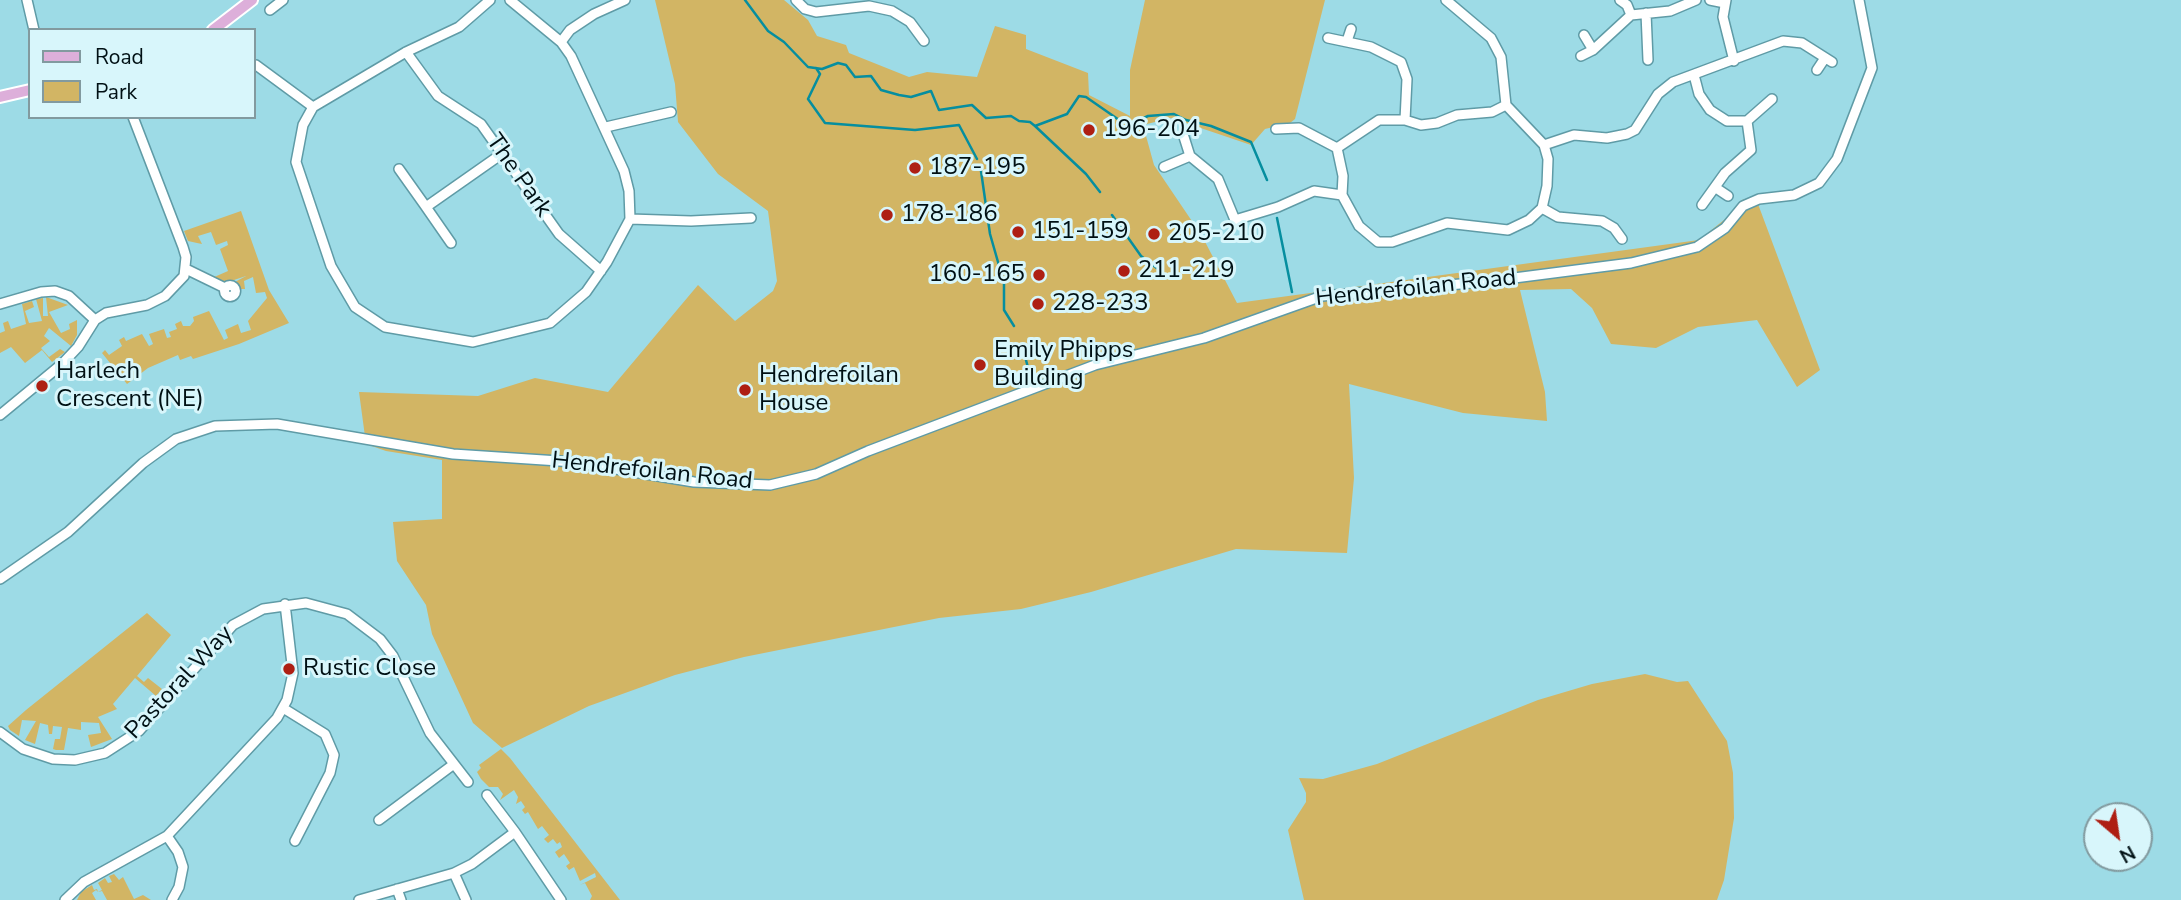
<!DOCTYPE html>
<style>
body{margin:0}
#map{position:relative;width:2181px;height:900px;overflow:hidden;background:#9ddbe6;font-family:"Nunito Sans",sans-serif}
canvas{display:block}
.legend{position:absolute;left:28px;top:28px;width:228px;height:91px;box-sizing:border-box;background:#d8f6fb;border:2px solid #829a9f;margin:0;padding:9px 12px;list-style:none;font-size:21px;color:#001014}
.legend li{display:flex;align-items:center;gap:14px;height:35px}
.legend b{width:35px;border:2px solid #829a9f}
.north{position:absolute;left:2083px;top:802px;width:70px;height:70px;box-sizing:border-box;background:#d8f6fb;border:2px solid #829a9f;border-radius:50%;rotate:151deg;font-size:19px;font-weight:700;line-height:28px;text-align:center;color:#001014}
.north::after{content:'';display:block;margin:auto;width:24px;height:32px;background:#ae1f13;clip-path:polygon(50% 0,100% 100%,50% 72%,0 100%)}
</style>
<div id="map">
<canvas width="2181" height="900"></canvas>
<ul class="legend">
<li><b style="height:9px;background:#ddafda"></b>Road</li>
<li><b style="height:19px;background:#d2b564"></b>Park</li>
</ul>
<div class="north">N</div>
</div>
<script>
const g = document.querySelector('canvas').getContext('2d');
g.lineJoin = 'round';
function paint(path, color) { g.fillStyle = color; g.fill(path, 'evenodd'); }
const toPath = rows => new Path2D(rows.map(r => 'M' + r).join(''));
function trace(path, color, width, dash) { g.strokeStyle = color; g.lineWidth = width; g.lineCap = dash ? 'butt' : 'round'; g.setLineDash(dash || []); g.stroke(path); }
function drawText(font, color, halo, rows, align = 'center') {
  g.font = font + ' "Nunito Sans",sans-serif'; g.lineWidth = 6; g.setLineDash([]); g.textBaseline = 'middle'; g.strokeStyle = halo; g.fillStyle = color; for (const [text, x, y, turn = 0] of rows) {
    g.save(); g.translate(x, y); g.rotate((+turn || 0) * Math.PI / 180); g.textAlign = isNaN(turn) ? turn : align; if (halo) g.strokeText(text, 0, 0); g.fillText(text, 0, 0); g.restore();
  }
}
const green = toPath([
 [655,0,784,0,808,20,817,36,846,45,849,53,909,77,927,72,977,77,995,26,1026,35,1026,49,1088,73,1089,95,1130,116,1130,70,1145,0,1325,0,1295,119,1290,123,1265,129,1251,145,1171,118,1143,125,1154,165,1202,236,1237,303,1699,240,1729,216,1742,200,1755,196,1820,370,1797,387,1757,320,1698,327,1656,348,1611,344,1592,308,1571,289,1520,290,1545,392,1547,421,1463,413,1349,384,1354,478,1347,553,1236,549,1091,592,1021,609,939,618,744,657,675,675,589,706,502,748,473,723,432,634,426,605,397,561,393,522,442,519,442,460,386,451,366,444,359,392,478,396,535,378,608,392,698,285,735,321,773,291,777,281,768,211,718,174,678,122,675,84],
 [241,211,269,290,289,323,239,344,193,359,191,356,180,360,178,355,148,368,127,384,102,353,105,350,109,355,122,346,119,340,124,337,126,341,142,334,149,346,153,344,149,334,164,329,167,338,171,337,169,332,177,329,175,324,181,321,183,326,190,326,194,321,193,317,209,311,224,340,228,338,225,330,238,324,241,333,251,330,248,321,267,298,265,292,256,293,253,277,244,281,245,289,239,289,235,282,246,276,225,283,212,278,228,271,220,249,228,245,227,241,216,245,211,232,198,236,202,244,197,243,188,241,184,231],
 [46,297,68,305,49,312,61,333,70,329,69,324,77,320,77,335,71,346,49,328,44,336,50,341,41,348,49,357,60,349,65,352,52,362,42,350,25,363,11,347,0,353,0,333,5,331,3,323,8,321,11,329,26,324,22,304,32,301,34,307,25,311,29,323,42,321,36,299,43,298,43,316,48,316],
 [147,613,171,635,137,676,144,682,148,678,162,689,156,696,135,678,113,704,117,709,98,717,112,739,91,747,88,735,101,733,99,723,81,722,81,730,68,728,64,750,56,750,53,749,55,739,60,739,62,727,53,726,52,734,49,734,48,725,40,723,35,744,25,740,36,721,22,720,19,736,10,730,8,726,26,710],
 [1645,674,1677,682,1688,681,1727,741,1733,773,1734,818,1724,880,1717,900,1304,900,1288,830,1306,802,1306,793,1299,778,1323,779,1377,764,1538,700,1592,684],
 [501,749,510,758,620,900,590,900,592,896,585,883,580,885,596,877,595,873,580,881,574,867,569,870,566,866,570,863,564,854,559,858,555,852,562,847,560,842,557,844,553,839,548,843,544,839,549,835,542,826,538,829,528,812,525,814,522,810,525,807,521,801,516,804,518,797,514,790,500,800,503,794,498,787,489,787,481,779,477,772,481,768,479,765],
 [114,874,119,880,123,877,134,899,143,895,151,900,107,900,102,891,98,892,96,890,92,893,96,900,77,900,81,892,92,885,94,890,97,889,98,892,102,890,98,883,105,878,108,883,112,882,109,876]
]);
const stream = toPath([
 [745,0,768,31,784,42,808,67,822,69,838,63,846,65,855,77,871,76,881,90,899,95,911,97,931,91,939,110,972,105,986,118,1011,116,1019,121,1030,122,1035,126,1067,114,1079,96,1086,97,1122,122],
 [816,68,820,74,808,99,825,123,915,130,959,125,977,159],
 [1129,125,1148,116,1174,114,1186,120,1211,126,1251,142,1267,180],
 [1035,126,1086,174,1100,192],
 [981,171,990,234,1004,283,1004,310,1014,326],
 [1112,215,1141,256,1158,269],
 [1277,218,1292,292],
 [1022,345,1031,379]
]);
const minor = toPath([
 [27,0,34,30],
 [490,0,459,27,406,52,313,107,303,125,296,162,331,266,355,307,385,327,473,342,550,323,586,292,607,262,630,219,629,191,624,171,571,56,561,42,510,0],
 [796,0,805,9,816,12,869,6,892,11,910,22,924,41],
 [1620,0,1627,5,1631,15],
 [1710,0,1725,3],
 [1726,0,1723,17,1734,61],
 [270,10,283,0],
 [1646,13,1648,60],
 [1584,35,1593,50],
 [1328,38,1371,47,1401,62,1407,79,1405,120],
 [1347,41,1351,29],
 [561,42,570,30,594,14,625,0],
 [406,52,438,96,481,124,559,234,601,271],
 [1581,56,1593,50,1631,15,1670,11,1696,0],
 [256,65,313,107],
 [1817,70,1825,58],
 [1694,75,1699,94,1710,110,1727,121,1747,121,1772,99],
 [606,127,671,112],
 [1276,129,1299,128,1337,148,1343,176,1342,195,1359,226,1378,242,1392,242,1447,223,1508,230,1529,220,1542,208,1547,186,1548,159,1544,145,1506,105,1501,57,1491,38,1446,0],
 [1544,145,1574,135,1607,138,1627,134,1635,130,1658,94,1673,82,1783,41,1802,43,1832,62],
 [1337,148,1379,120,1405,120,1421,125,1437,123,1457,115,1492,112,1506,105],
 [1190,156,1218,179,1235,220,1278,207,1314,191,1342,195],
 [1164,167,1190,156,1184,137],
 [399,169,426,207],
 [1716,188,1728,196],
 [1702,205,1725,173,1751,150,1747,121],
 [1542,208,1558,217,1602,221,1614,228,1622,239],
 [630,219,691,221,751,218],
 [451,243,426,207,503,153],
 [186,269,225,288],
 '224.5 291a5.5 5.5 0 1 1 11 0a5.5 5.5 0 1 1-11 0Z',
 [0,304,41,292,55,291,69,296,95,320],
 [0,415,62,364,78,347,95,320,106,313,147,305,165,296,184,276,186,257,183,247,133,117],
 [0,579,68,532,143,463,176,439,215,426,277,424,453,454,574,462,694,482,770,485,816,474,868,451,1095,365,1204,338,1322,296,1483,282,1631,263,1697,247,1725,228,1743,206,1759,199,1794,195,1819,183,1837,159,1872,68,1859,0],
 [283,708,325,734,334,755,330,773,295,841],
 [0,732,23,749,53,759,75,760,105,753,139,731,233,625,263,609,306,603,347,614,380,639,393,656,430,733,468,782],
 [487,795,515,832],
 [379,820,454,764],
 [167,836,178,852,183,867,179,887,172,900],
 [454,873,466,900],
 [397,889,401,900],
 [65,900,84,882,167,836,277,718,287,700,293,673,285,604],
 [359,900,454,873,472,864,515,832,561,900]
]);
const major = toPath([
 [213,30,252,0],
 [0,97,30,90]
]);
const markers = [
 [1089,130,7,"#ae1f13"],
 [915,168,7,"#ae1f13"],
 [887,215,7,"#ae1f13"],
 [1018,232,7,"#ae1f13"],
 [1154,234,7,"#ae1f13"],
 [1124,271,7,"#ae1f13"],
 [1039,275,7,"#ae1f13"],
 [1038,304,7,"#ae1f13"],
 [980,365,7,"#ae1f13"],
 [42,386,7,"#ae1f13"],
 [745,390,7,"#ae1f13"],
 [289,669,7,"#ae1f13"]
];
const poiNames = [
 ["196-204",1103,130],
 ["187-195",929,168],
 ["178-186",901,215],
 ["151-159",1032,232],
 ["205-210",1168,234],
 ["211-219",1138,271],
 ["160-165",1025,275,"right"],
 ["228-233",1052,304],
 ["Emily Phipps",994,351],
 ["Building",994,379],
 ["Harlech",56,372],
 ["Crescent (NE)",56,400],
 ["Hendrefoilan",759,376],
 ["House",759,404],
 ["Rustic Close",303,669]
];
const streetNames = [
 ["The Park",518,176,55],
 ["Hendrefoilan Road",1416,289,-6],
 ["Hendrefoilan Road",652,472,6],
 ["Pastoral Way",180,683,-47]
];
paint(green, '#d2b564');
trace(stream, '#068e9f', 2.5);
trace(minor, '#5f9ba6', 12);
trace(major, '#fff', 14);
trace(minor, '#fff', 9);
trace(major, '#ddafda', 10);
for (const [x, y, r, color] of markers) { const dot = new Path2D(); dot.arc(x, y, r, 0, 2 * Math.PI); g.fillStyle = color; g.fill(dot); trace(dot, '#d8f6fb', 2.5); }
drawText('24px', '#001014', '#d8f6fb', poiNames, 'left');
drawText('24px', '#001014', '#d8f6fb', streetNames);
</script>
